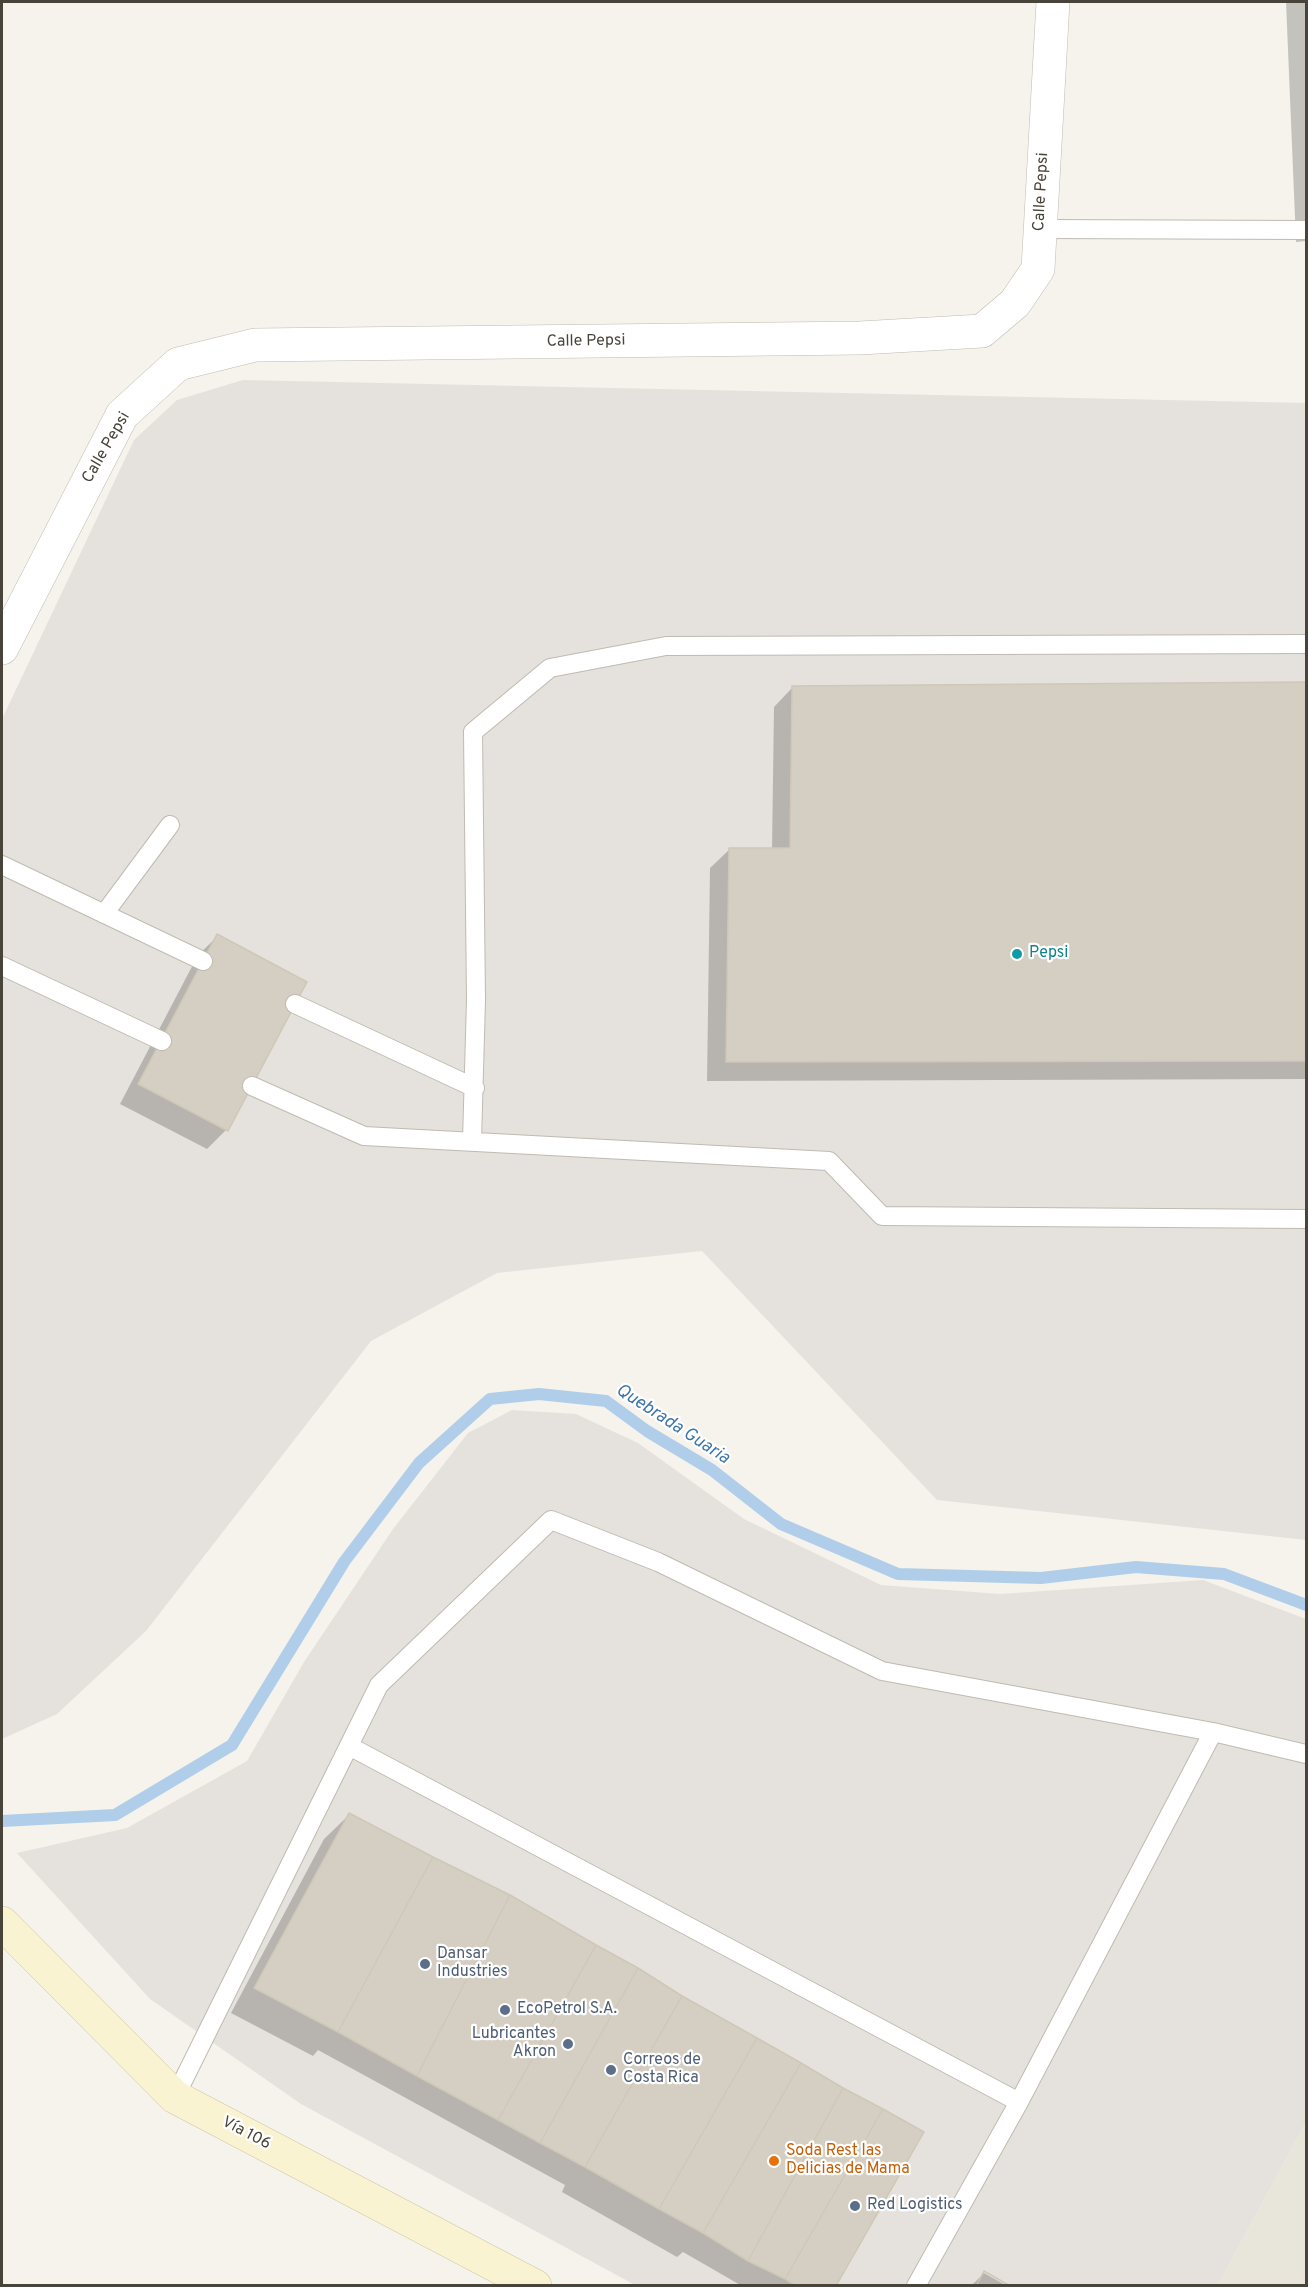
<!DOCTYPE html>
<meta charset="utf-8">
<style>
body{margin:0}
#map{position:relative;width:1308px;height:2287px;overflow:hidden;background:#f5f3ec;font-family:Overpass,sans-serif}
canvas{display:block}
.frame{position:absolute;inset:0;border:3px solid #49443a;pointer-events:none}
</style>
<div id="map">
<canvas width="1308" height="2287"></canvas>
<div class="frame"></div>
</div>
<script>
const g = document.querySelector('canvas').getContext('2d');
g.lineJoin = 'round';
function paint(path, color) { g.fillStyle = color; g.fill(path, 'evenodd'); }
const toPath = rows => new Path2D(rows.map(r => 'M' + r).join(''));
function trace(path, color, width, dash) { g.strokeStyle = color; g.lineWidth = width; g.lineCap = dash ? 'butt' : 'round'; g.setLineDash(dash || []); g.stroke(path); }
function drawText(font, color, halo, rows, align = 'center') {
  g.font = font + ' Overpass,sans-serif'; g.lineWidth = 4.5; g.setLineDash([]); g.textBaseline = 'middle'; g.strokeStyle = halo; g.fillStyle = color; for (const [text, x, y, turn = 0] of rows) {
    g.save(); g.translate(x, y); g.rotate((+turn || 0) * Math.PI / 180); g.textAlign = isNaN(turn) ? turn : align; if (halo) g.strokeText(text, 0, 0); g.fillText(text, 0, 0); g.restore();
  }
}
const residential = toPath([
 [1306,2122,1306,2285,1218,2285]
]);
const industrial = toPath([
 [243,380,1306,403,1306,1540,937,1500,702,1251,497,1273,371,1341,146,1631,57,1714,2,1739,2,719,134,440,177,400],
 [512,1410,576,1414,638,1443,744,1519,881,1585,1000,1594,1203,1580,1306,1619,1306,2122,1218,2285,635,2285,301,2104,150,1999,17,1853,127,1828,247,1761,304,1662,393,1529,468,1433]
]);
const shadow = toPath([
 [1286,2,1306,2,1306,241,1296,242],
 [1306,684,1306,1079,707,1081,710,868,730,849,772,849,774,707,793,687],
 [218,936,226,1130,207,1149,120,1104,198,955],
 [349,1815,835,2286,742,2286,683,2252,677,2257,562,2192,565,2185,318,2050,313,2056,231,2013,324,1839],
 [984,2273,1007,2286,971,2286]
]);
const stream = toPath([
 [2,1821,115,1815,232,1745,344,1562,419,1463,490,1399,539,1394,606,1401,647,1431,712,1470,781,1524,898,1574,1041,1578,1136,1567,1224,1574,1306,1605]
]);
const building = toPath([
 [1306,682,1306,1061,726,1062,729,848,790,848,792,686,1306,682],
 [217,934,307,982,228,1131,138,1084,217,934],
 [349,1813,433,1857,338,2032,254,1988,349,1813],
 [433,1857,510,1895,417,2076,338,2032,433,1857],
 [510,1895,596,1945,498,2120,417,2076,510,1895],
 [596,1945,638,1968,540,2143,498,2120,596,1945],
 [638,1968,682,1996,585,2167,540,2143,638,1968],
 [682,1996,757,2038,659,2209,585,2167,682,1996],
 [757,2038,801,2063,703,2233,659,2209,757,2038],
 [801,2063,843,2088,748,2261,703,2233,801,2063],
 [843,2088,883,2109,785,2279,748,2261,843,2088],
 [883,2109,924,2132,836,2286,796,2286,785,2279,883,2109],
 [984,2271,1010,2286,976,2286,984,2271],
 [984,2271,1010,2286,976,2286,984,2271]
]);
const service = toPath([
 [1040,229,1306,230],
 [2,865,203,961],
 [104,914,170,825],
 [2,966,162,1041],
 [295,1004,475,1088],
 [252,1086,364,1136,829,1161,882,1216,1306,1219],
 [472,1141,476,1000,473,732,550,668,666,646,1306,644],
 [349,1746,1019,2102],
 [175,2097,379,1685,551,1520,658,1562,882,1671,1213,1732,1306,1754],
 [916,2286,1019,2102,1213,1732]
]);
const minor = toPath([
 [2,648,122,415,178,364,255,345,860,338,982,331,1015,303,1038,269,1053,2]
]);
const secondary = toPath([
 [2,1923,175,2097,535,2286]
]);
const markers = [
 [1017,954,6,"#0f9aa8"],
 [425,1964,6,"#5c6f8a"],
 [505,2010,6,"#5c6f8a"],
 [568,2044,6,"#5c6f8a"],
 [611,2070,6,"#5c6f8a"],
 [774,2161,6,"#e8710a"],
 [855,2206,6,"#5c6f8a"]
];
const streetNames = [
 ["Calle Pepsi",1042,192,-87],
 ["Calle Pepsi",586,342,-1],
 ["Calle Pepsi",107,448,-60],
 ["Vía 106",246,2134,28]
];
const cultureNames = [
 ["Pepsi",1029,954]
];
const serviceNames = [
 ["Dansar",437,1955],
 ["Industries",437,1973],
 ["EcoPetrol S.A.",517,2010],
 ["Lubricantes",556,2035,"right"],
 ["Akron",556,2053,"right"],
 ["Correos de",623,2061],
 ["Costa Rica",623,2079],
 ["Red Logistics",867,2206]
];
const foodNames = [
 ["Soda Rest las",786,2152],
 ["Delicias de Mama",786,2170]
];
const waterNames = [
 ["Quebrada Guaria",672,1425,33]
];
paint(residential, '#e8e5db');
paint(industrial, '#e5e2dd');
paint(shadow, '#0003');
trace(stream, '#b0ceea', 12);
paint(building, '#d5cfc3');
trace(building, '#cfc7b7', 1.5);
trace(service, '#bfbbb0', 20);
trace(minor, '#bfbbb0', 34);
trace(secondary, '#cfc7a1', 34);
trace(service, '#fff', 18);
trace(minor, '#fff', 33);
trace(secondary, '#faf3d1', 33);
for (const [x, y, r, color] of markers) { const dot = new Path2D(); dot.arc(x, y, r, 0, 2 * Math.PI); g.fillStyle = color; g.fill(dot); trace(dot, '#fff', 2); }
drawText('16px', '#49443a', '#fff', streetNames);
drawText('16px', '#0d838f', '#fff', cultureNames, 'left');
drawText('16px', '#4e5e75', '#fff', serviceNames, 'left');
drawText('16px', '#c56008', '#fff', foodNames, 'left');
drawText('italic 18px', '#3d75ab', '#fff', waterNames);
</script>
